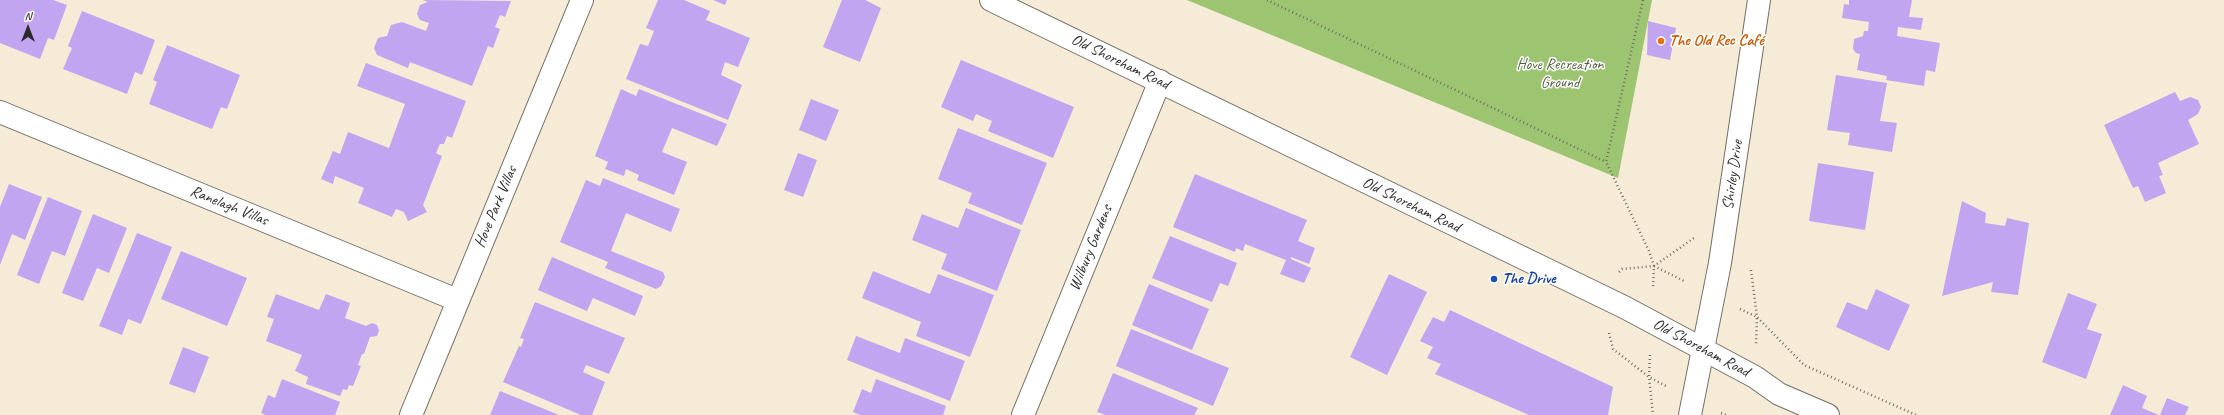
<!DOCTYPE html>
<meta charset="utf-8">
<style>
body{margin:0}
#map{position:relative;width:2224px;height:415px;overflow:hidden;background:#f5ebd7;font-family:Caveat,sans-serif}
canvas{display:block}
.north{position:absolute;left:8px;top:8px;width:40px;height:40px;-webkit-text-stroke:3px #fff;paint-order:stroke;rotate:0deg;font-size:11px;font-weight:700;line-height:16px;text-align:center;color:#2b2b2b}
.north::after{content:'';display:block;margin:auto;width:14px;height:18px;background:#2b2b2b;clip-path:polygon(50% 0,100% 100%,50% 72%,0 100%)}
</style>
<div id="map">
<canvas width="2224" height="415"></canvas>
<div class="north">N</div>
</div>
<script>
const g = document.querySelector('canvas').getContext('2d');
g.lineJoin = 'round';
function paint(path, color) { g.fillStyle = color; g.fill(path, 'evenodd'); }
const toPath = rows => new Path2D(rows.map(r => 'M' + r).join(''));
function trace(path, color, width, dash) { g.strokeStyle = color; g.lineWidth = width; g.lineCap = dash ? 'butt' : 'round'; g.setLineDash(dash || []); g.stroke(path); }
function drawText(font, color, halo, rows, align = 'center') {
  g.font = font + ' Caveat,sans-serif'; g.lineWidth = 3; g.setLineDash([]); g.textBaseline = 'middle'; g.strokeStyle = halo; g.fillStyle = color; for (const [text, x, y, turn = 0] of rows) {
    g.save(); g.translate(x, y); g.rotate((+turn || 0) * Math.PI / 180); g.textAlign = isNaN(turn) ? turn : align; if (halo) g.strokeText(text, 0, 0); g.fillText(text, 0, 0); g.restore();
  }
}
const green = toPath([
 [1187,0,1652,0,1618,178]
]);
const building = toPath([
 [0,0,53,0,67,5,54,40,48,38,40,59,0,43],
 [423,0,511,1,505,17,500,15,495,27,500,29,493,48,488,46,472,86,410,62,408,68,377,55,374,48,378,38,387,36,391,25,402,22,426,31,429,23,420,20,417,14,420,5,428,2],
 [658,0,684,0,710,11,706,20,750,38,738,67,725,62,721,75,742,85,728,120,626,79,640,44,648,46,654,31,646,28],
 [713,0,727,0,725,5],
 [842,0,865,0,881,8,860,62,823,47],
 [1849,0,1912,0,1909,17,1923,18,1921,30,1898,27,1897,36,1940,43,1935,72,1926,70,1924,86,1886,80,1887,76,1857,70,1860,54,1856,53,1853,49,1854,39,1863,36,1864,31,1868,31,1869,22,1842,18,1844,4,1849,5],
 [82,11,155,40,142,75,135,72,127,94,63,69,72,48,68,46],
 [1648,21,1676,28,1670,60,1647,55],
 [167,45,240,75,227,109,221,107,212,129,149,104,157,82,153,80],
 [961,60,1074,107,1053,158,988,131,992,121,976,114,973,121,941,107],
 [366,63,466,101,452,138,447,136,444,144,440,144,436,153,442,156,423,205,427,212,408,221,404,212,396,209,392,217,358,203,364,188,335,176,333,184,321,179,333,151,340,154,348,132,389,148,405,104,357,86],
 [1836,75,1887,83,1880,121,1897,123,1892,152,1848,145,1850,133,1827,130],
 [621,89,636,96,639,89,727,124,717,146,672,128,662,152,687,162,674,195,637,180,639,175,626,169,624,176,605,169,608,162,595,156],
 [2175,92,2180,101,2190,97,2198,100,2201,107,2198,114,2188,120,2199,144,2158,163,2163,175,2159,176,2166,193,2145,202,2138,186,2133,188,2104,125],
 [811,99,839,110,826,141,799,130],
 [958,128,1047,163,1022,225,968,203,972,193,938,179],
 [798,153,817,160,803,197,784,190],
 [1818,163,1874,172,1865,230,1809,221],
 [1195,174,1307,220,1298,241,1315,248,1309,264,1291,257,1291,259,1311,268,1304,283,1280,274,1286,260,1245,244,1243,251,1236,248,1235,252,1173,227],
 [603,178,680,209,671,232,626,213,611,251,663,272,665,277,661,286,656,289,605,268,608,262,560,242,586,180,600,186],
 [9,184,42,197,25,240,12,234,0,265,0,207],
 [48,197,82,211,65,256,52,251,39,284,17,275],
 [1962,201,1986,213,1985,223,2005,226,2007,218,2029,223,2018,295,1991,292,1993,282,1942,296],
 [966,208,1021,230,997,291,941,269,947,254,912,240,922,214,958,228],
 [93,214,127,228,109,273,97,268,83,301,62,293],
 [137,233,172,247,141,324,128,319,122,335,99,326],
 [1170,236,1237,263,1228,286,1220,283,1212,302,1152,278],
 [181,251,247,278,227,326,161,299],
 [552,257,643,296,635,316,593,298,587,311,538,290],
 [873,271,930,294,938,274,994,295,970,357,916,336,921,322,862,298],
 [1389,274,1427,292,1387,375,1350,357],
 [1149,284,1209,309,1192,350,1132,325],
 [1876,289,1910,305,1889,351,1836,327,1847,302,1867,310],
 [2068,293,2097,304,2087,329,2102,334,2086,379,2042,362],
 [276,294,319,310,326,294,350,303,345,318,366,326,372,323,377,325,379,330,377,336,370,337,364,354,362,354,358,365,361,366,353,386,349,385,347,390,343,389,340,396,306,384,308,377,295,371,302,355,266,341,274,319,267,317],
 [535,302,625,338,609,374,586,365,583,372,605,382,592,415,581,415,503,382,519,346,521,347,524,339,520,338],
 [1450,310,1613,387,1608,415,1529,415,1435,374,1441,364,1427,358,1433,347,1420,341,1433,317,1444,322],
 [1131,329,1229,368,1213,406,1116,366],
 [856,336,900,353,905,338,965,361,950,401,847,360],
 [183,347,209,357,195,393,169,384],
 [1113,373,1198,408,1194,415,1106,415,1097,412],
 [282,379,340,402,335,415,266,415,261,413,268,395,275,398],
 [876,379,946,406,943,415,860,415,853,412,862,389,871,393],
 [2123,385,2147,396,2142,408,2159,415,2110,415],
 [500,391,559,415,490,415],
 [2167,398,2189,407,2185,415,2160,415]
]);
const path = toPath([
 [1267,0,1606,162],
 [1643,0,1606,162,1649,251,1654,266,1653,288],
 [1654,266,1686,282],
 [1751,270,1757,317,1804,365,1916,415],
 [1619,272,1622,269,1654,266,1694,238],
 [1740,309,1757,317,1756,344],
 [1609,333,1613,349,1649,377,1666,386],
 [1650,355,1649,377,1653,415],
 [1721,413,1726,415]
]);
const street = toPath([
 [0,112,457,300],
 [1703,349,1720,263,1759,0],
 [411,415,582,0],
 [1023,415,1160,81]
]);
const secondary = toPath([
 [1690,415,1703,349]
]);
const primary = toPath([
 [991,0,1624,307,1755,377,1779,394,1828,415]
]);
const markers = [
 [1661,41,4,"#e8710a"],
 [1494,279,4,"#1a4fb4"]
];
const foodNames = [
 ["The Old Rec Café",1669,41]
];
const streetNames = [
 ["Old Shoreham Road",1120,62,26],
 ["Shirley Drive",1733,175,-82],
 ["Old Shoreham Road",1411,205,26],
 ["Ranelagh Villas",229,206,22],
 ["Hove Park Villas",496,207,-67],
 ["Wilbury Gardens",1091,248,-68],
 ["Old Shoreham Road",1701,348,28]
];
const parkNames = [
 ["Hove Recreation",1560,65],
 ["Ground",1560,83]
];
const transitNames = [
 ["The Drive",1502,279]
];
paint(green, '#9cc471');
paint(building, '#c1a5f0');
trace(street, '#726e67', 24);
trace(secondary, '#726e67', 24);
trace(primary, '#726e67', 24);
trace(path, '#726e67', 2.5, [1, 3]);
trace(street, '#fff', 22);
trace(secondary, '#fff', 22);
trace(primary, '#fff', 22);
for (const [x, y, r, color] of markers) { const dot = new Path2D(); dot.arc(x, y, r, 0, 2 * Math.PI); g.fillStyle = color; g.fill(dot); trace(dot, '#fff', 1.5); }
drawText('bold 16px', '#c56008', '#fff', foodNames, 'left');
drawText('16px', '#2b2b2b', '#fff', streetNames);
drawText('16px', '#536144', '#fff', parkNames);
drawText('bold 16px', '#164399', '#fff', transitNames, 'left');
</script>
